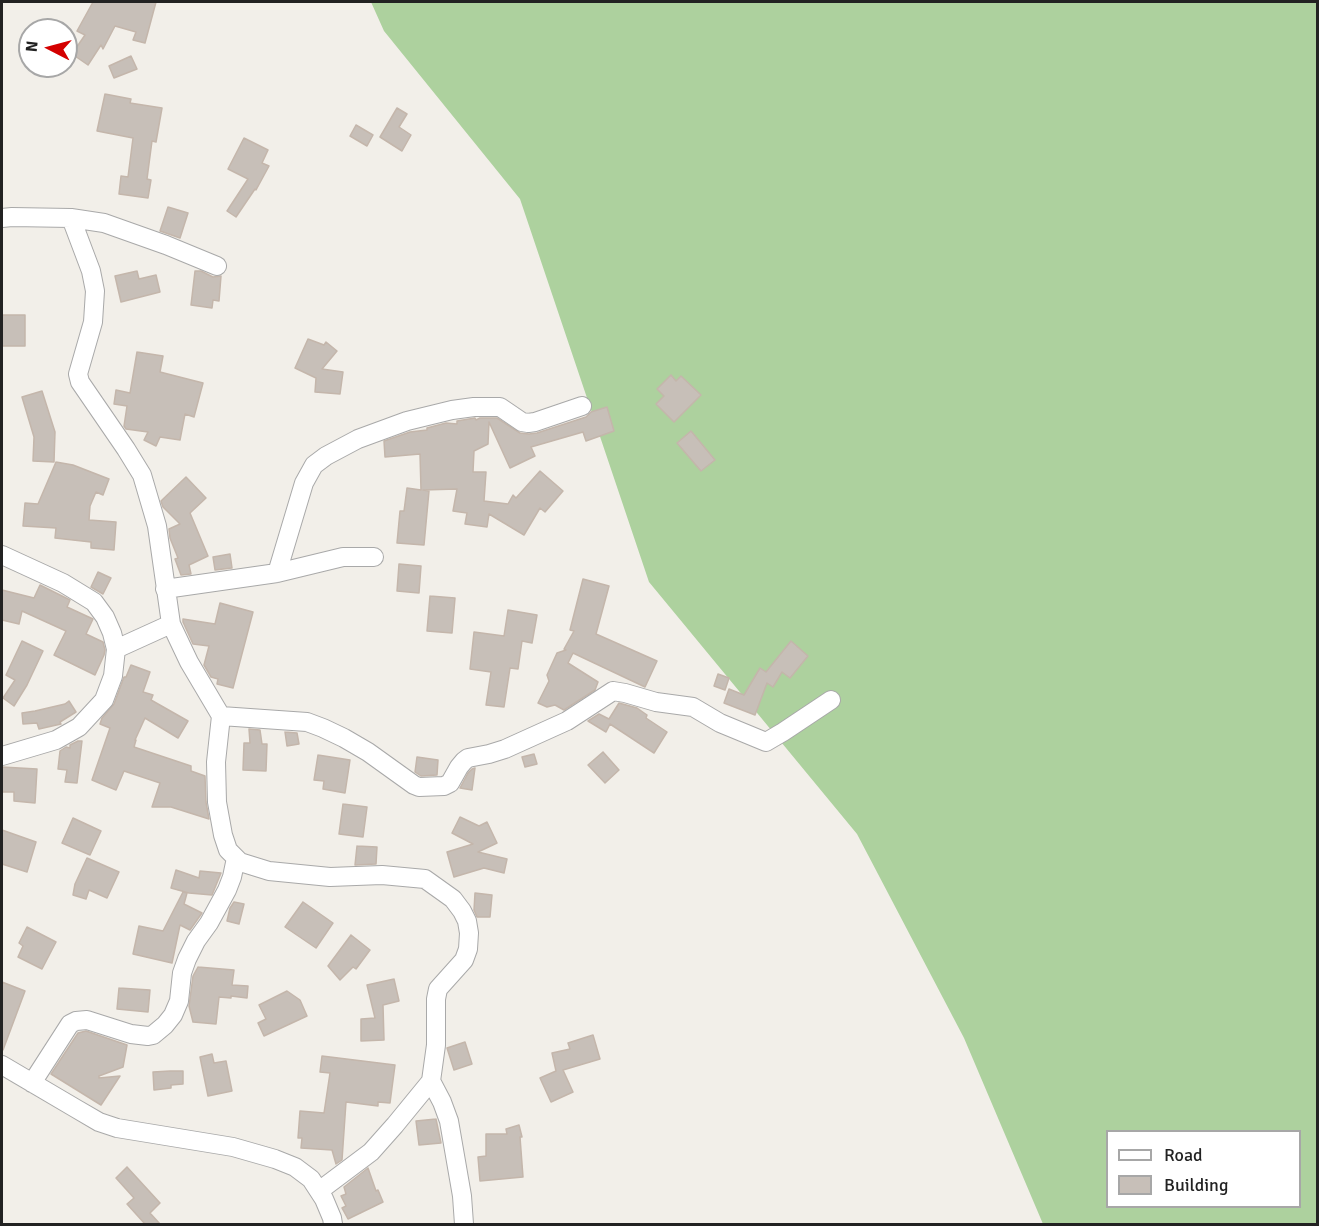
<!DOCTYPE html>
<style>
body{margin:0}
#map{position:relative;width:1319px;height:1226px;overflow:hidden;background:#f2efe9;font-family:Signika,sans-serif}
canvas{display:block}
.frame{position:absolute;inset:0;border:3px solid #222;pointer-events:none}
.legend{position:absolute;left:1106px;top:1130px;width:195px;height:78px;box-sizing:border-box;background:#fff;border:2px solid #a7a7a7;margin:0;padding:8px 10px;list-style:none;font-size:18px;color:#222}
.legend li{display:flex;align-items:center;gap:12px;height:30px}
.legend b{width:30px;border:2px solid #a7a7a7}
.north{position:absolute;left:18px;top:18px;width:60px;height:60px;box-sizing:border-box;background:#fff;border:2px solid #a7a7a7;border-radius:50%;rotate:276deg;font-size:16px;font-weight:700;line-height:24px;text-align:center;color:#222}
.north::after{content:'';display:block;margin:auto;width:21px;height:27px;background:#d40000;clip-path:polygon(50% 0,100% 100%,50% 72%,0 100%)}
</style>
<div id="map">
<canvas width="1319" height="1226"></canvas>
<div class="frame"></div>
<ul class="legend">
<li><b style="height:8px;background:#fff"></b>Road</li>
<li><b style="height:16px;background:#c7bfb8"></b>Building</li>
</ul>
<div class="north">N</div>
</div>
<script>
const g = document.querySelector('canvas').getContext('2d');
g.lineJoin = 'round';
function paint(path, color) { g.fillStyle = color; g.fill(path, 'evenodd'); }
const toPath = rows => new Path2D(rows.map(r => 'M' + r).join(''));
function trace(path, color, width, dash) { g.strokeStyle = color; g.lineWidth = width; g.lineCap = dash ? 'butt' : 'round'; g.setLineDash(dash || []); g.stroke(path); }
const forest = toPath([
 [371,2,1317,2,1317,1224,1043,1224,964,1038,857,834,649,582,520,199,384,31],
 [1108,1132,1300,1132,1300,1206,1108,1206]
]);
const building = toPath([
 [93,2,156,2,145,43,133,40,136,32,115,26,103,49,101,45,88,65,72,54,85,35,77,31,93,2],
 [131,56,137,69,114,78,109,66,131,56],
 [105,94,131,99,130,103,162,108,156,142,152,141,147,179,151,180,148,198,119,194,121,176,128,177,133,138,97,131,105,94],
 [397,108,407,114,399,127,411,135,402,151,380,137,397,108],
 [356,125,373,135,367,146,350,136,356,125],
 [244,138,268,150,262,163,269,166,256,190,255,189,236,217,227,211,248,179,228,169,244,138],
 [168,207,188,213,180,238,160,231,168,207],
 [137,271,139,279,156,275,160,292,121,302,115,276,137,271],
 [195,271,201,271,213,277,221,276,219,301,213,300,212,308,191,305,195,271],
 [2,315,25,315,25,346,2,346,2,315],
 [308,339,324,345,326,342,337,351,322,369,343,372,340,394,315,392,316,378,295,368,308,339],
 [137,352,163,356,160,372,203,383,194,417,185,414,180,440,160,437,156,446,144,440,148,432,126,429,124,426,127,406,114,404,116,390,130,393,137,352],
 [671,375,676,381,681,376,701,395,674,422,656,404,664,396,657,389,671,375],
 [42,391,55,432,54,462,33,461,34,437,22,397,42,391],
 [607,407,614,431,586,441,583,432,531,447,535,456,510,468,489,422,488,444,474,451,473,472,486,472,484,501,508,504,513,495,516,498,540,471,563,491,545,512,540,508,524,535,489,514,487,527,465,524,467,513,453,511,457,489,423,490,429,491,424,545,397,543,400,511,404,511,407,488,421,490,420,454,385,457,384,441,410,432,427,430,427,428,446,423,457,424,457,421,475,418,476,420,480,418,497,418,520,433,529,434,537,433,586,417,591,412,607,407],
 [691,431,715,460,701,471,677,443,691,431],
 [56,462,73,465,109,479,103,495,96,492,90,506,89,520,116,522,114,550,91,548,91,542,55,538,56,528,23,526,25,503,38,504,56,462],
 [186,477,206,498,190,513,208,556,189,565,191,574,181,575,175,559,178,558,170,538,169,529,180,524,163,507,161,501,186,477],
 [230,554,232,568,215,570,213,557,230,554],
 [399,564,421,566,419,593,397,591,399,564],
 [98,572,111,578,103,594,91,587,98,572],
 [583,579,609,586,596,634,657,661,645,687,573,653,568,663,598,682,595,690,564,710,555,705,547,707,538,703,549,681,547,675,557,653,566,650,564,649,574,631,570,630,583,579],
 [40,585,70,600,67,607,93,619,86,634,103,642,105,650,104,655,95,675,54,655,66,631,22,611,19,624,2,620,2,590,34,598,40,585],
 [430,596,455,598,452,633,427,631,430,596],
 [220,603,253,612,233,688,217,684,218,679,211,677,204,665,209,646,193,644,183,622,183,619,215,624,220,603],
 [508,610,537,615,532,643,522,641,518,669,510,668,504,707,486,705,491,672,470,669,474,632,504,636,508,610],
 [22,641,43,651,27,685,14,706,3,698,15,680,6,675,22,641],
 [791,641,808,656,790,678,782,672,773,687,767,683,755,715,724,703,729,689,744,695,760,668,766,672,791,641],
 [131,665,150,672,143,692,153,695,151,700,188,721,178,738,145,718,135,740,136,740,134,747,191,766,191,771,205,776,206,802,209,819,171,807,152,807,160,783,124,771,116,790,92,780,110,728,100,724,102,718,114,704,124,677,126,677,131,665],
 [718,674,729,678,725,690,714,686,718,674],
 [69,701,76,712,60,722,61,724,39,729,37,723,23,724,22,713,35,711,65,704,69,701],
 [619,703,637,708,647,715,646,718,667,732,654,753,610,724,606,732,588,721,599,714,609,719,619,703],
 [249,729,260,730,262,744,267,744,266,771,243,770,244,743,250,743,249,729],
 [285,732,297,733,299,744,287,746,285,732],
 [78,741,82,741,77,783,65,782,67,770,58,769,60,751,66,747,70,748,70,745,78,741],
 [603,752,619,770,605,783,588,765,603,752],
 [534,754,537,764,525,767,522,757,534,754],
 [318,755,350,760,345,793,323,789,324,781,314,780,318,755],
 [417,757,438,760,437,775,421,776,415,772,417,757],
 [2,767,37,769,35,803,14,801,14,792,2,792,2,767],
 [475,768,472,790,460,788,468,773,472,769,475,768],
 [343,804,367,807,363,837,339,834,343,804],
 [460,817,479,826,487,822,497,843,478,852,507,859,504,873,484,868,454,877,447,852,473,844,452,833,460,817],
 [73,818,101,831,90,855,62,843,73,818],
 [2,830,36,842,27,872,2,864,2,830],
 [357,846,377,847,376,864,355,865,357,846],
 [87,858,119,872,107,898,89,890,86,899,73,895,75,884,87,858],
 [176,870,199,878,200,871,221,873,212,895,189,893,171,888,176,870],
 [183,892,187,893,184,904,202,913,190,930,180,925,172,963,133,954,139,926,163,931,183,892],
 [475,893,492,895,490,917,477,917,474,910,475,893],
 [234,902,244,904,239,924,227,921,230,908,234,902],
 [303,902,333,923,316,948,285,927,303,902],
 [27,927,56,942,42,969,18,957,23,946,19,943,27,927],
 [351,935,370,950,356,969,353,967,340,980,328,966,351,935],
 [198,967,234,970,232,985,248,986,247,998,231,996,231,998,219,997,216,1024,193,1022,189,1006,193,976,198,967],
 [394,979,399,1001,383,1005,384,1040,361,1041,361,1019,375,1018,367,985,394,979],
 [2,982,25,991,3,1050,2,1050,2,982],
 [119,988,150,990,148,1012,117,1009,119,988],
 [287,991,300,1000,307,1016,264,1036,258,1023,266,1019,259,1005,287,991],
 [86,1031,127,1045,123,1067,99,1076,99,1078,120,1076,101,1105,51,1074,78,1033,86,1031],
 [593,1035,600,1059,563,1070,573,1092,551,1102,540,1078,556,1071,552,1053,570,1049,568,1043,593,1035],
 [465,1042,472,1064,454,1070,447,1048,465,1042],
 [212,1054,214,1063,226,1061,232,1091,208,1096,200,1057,212,1054],
 [322,1056,395,1065,390,1103,378,1102,378,1106,346,1102,342,1160,336,1164,332,1150,301,1148,302,1138,298,1138,300,1111,324,1113,330,1073,320,1072,322,1056],
 [170,1071,183,1071,183,1084,171,1085,171,1088,154,1090,153,1072,170,1071],
 [436,1119,441,1143,419,1145,416,1121,436,1119],
 [519,1125,522,1137,520,1137,523,1177,480,1181,478,1157,486,1156,486,1134,507,1134,506,1129,519,1125],
 [127,1167,160,1203,150,1213,160,1224,145,1224,127,1204,134,1198,116,1178,127,1167],
 [368,1168,376,1191,378,1190,383,1202,348,1219,342,1208,346,1206,341,1196,346,1194,344,1187,368,1168]
]);
const minor = toPath([
 [2,218,12,217,71,218,104,223,166,245,217,266],
 [71,218,91,271,95,291,93,322,78,374,80,382,126,449,142,475,157,526,171,624,189,662,221,716,216,762,217,802,223,835,228,850,240,862,269,871,330,877,382,875,425,879,453,899,462,911,467,921,469,933,468,949,464,960,438,989,436,999,436,1045,431,1081,395,1125,371,1152,319,1191],
 [2,555,63,583,94,602,105,617,112,633,116,649,113,676,104,700,79,727,56,740,2,756],
 [277,573,304,483,314,465,326,456,358,439,407,421,452,410,474,407,500,407,522,422,528,423,535,422,582,406],
 [165,589,277,573,343,557,374,557],
 [116,649,171,624],
 [221,716,307,722,323,728,344,738,368,752,414,785,419,787,444,786,450,783,459,767,464,761,468,758,489,754,505,749,567,721,613,691,625,693,656,702,693,707,720,723,766,742,783,732,831,700],
 [2,1065,75,1108,99,1122,117,1128,233,1147,275,1159,295,1167,311,1179,324,1199,332,1218,333,1224],
 [431,1081,442,1102,449,1121,462,1196,464,1224],
 [32,1083,70,1024,76,1021,87,1020,131,1034,148,1036,153,1035,165,1025,173,1015,179,1001,182,973,187,959,196,941,209,923,227,890,232,877,236,858]
]);
paint(forest, '#add19e');
paint(building, '#c7bfb8');
trace(building, '#c4b6ab', 1.5);
trace(minor, '#a9a9a9', 20);
trace(minor, '#fff', 18);
</script>
